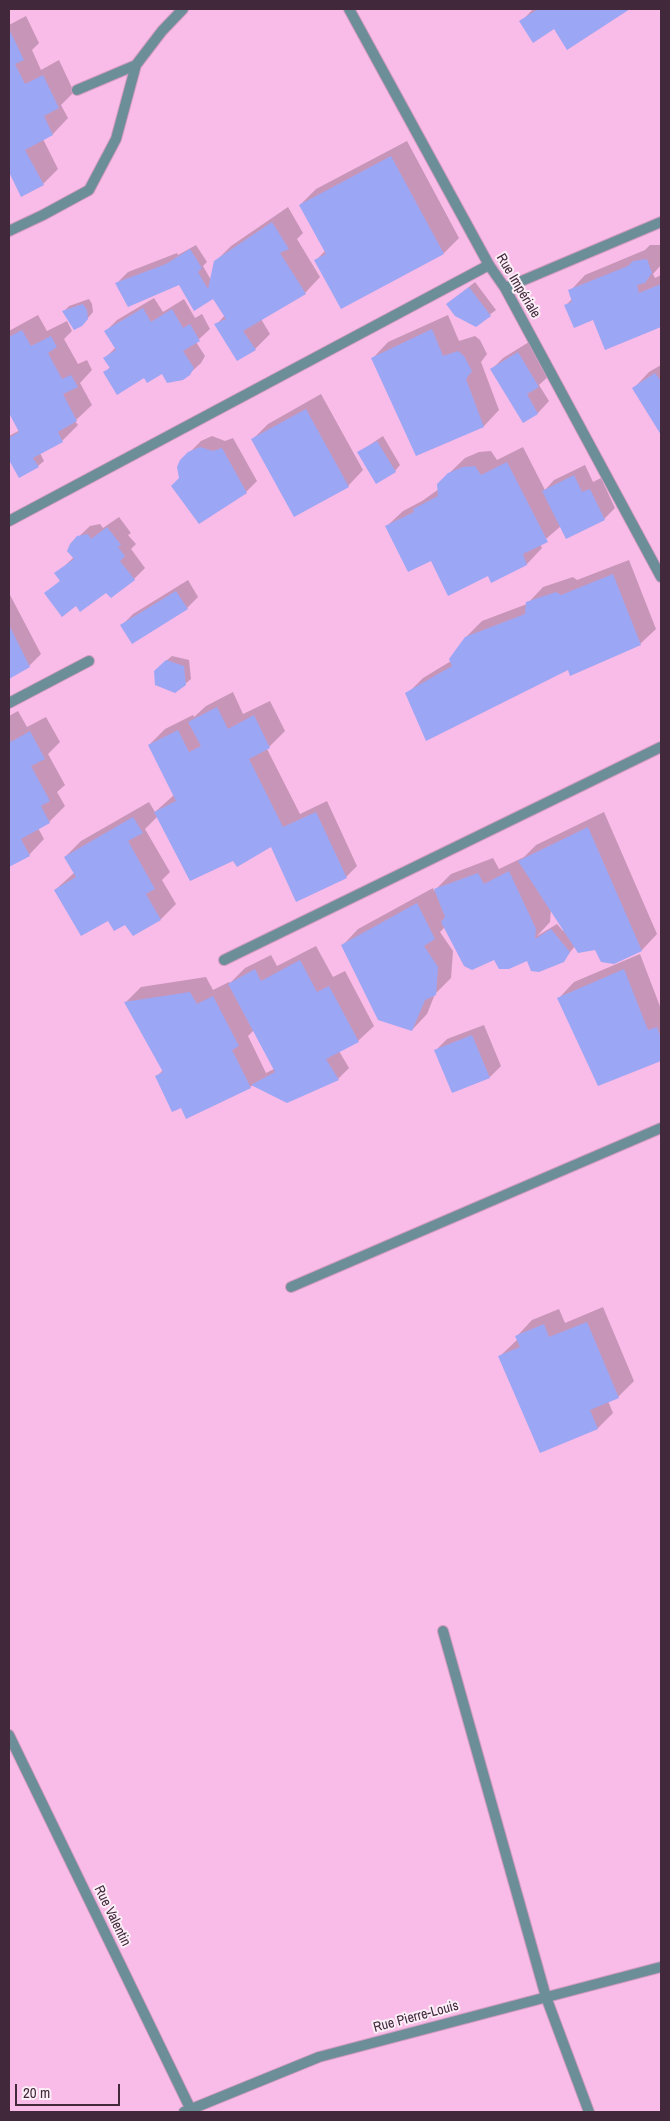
<!DOCTYPE html>
<meta charset="utf-8">
<style>
body{margin:0}
#map{position:relative;width:670px;height:2121px;overflow:hidden;background:#f9bbe7;font-family:"Archivo Narrow",sans-serif}
canvas{display:block}
.frame{position:absolute;inset:0;border:10px solid #41293b;pointer-events:none}
.scale{position:absolute;left:15px;top:2084px;width:105px;height:22px;box-sizing:border-box;border:2px solid #41293b;border-top:0;padding-left:6px;font-size:15px;line-height:18px;white-space:nowrap;color:#41293b;-webkit-text-stroke:4px #fbeef7;paint-order:stroke}
</style>
<div id="map">
<canvas width="670" height="2121"></canvas>
<div class="frame"></div>
<div class="scale">20 m</div>
</div>
<script>
const g = document.querySelector('canvas').getContext('2d');
g.lineJoin = 'round';
function paint(path, color) { g.fillStyle = color; g.fill(path, 'evenodd'); }
const toPath = rows => new Path2D(rows.map(r => 'M' + r).join(''));
function trace(path, color, width, dash) { g.strokeStyle = color; g.lineWidth = width; g.lineCap = dash ? 'butt' : 'round'; g.setLineDash(dash || []); g.stroke(path); }
function drawText(font, color, halo, rows, align = 'center') {
  g.font = font + ' "Archivo Narrow",sans-serif'; g.lineWidth = 4; g.setLineDash([]); g.textBaseline = 'middle'; g.strokeStyle = halo; g.fillStyle = color; for (const [text, x, y, turn = 0] of rows) {
    g.save(); g.translate(x, y); g.rotate((+turn || 0) * Math.PI / 180); g.textAlign = isNaN(turn) ? turn : align; if (halo) g.strokeText(text, 0, 0); g.fillText(text, 0, 0); g.restore();
  }
}
const shadow = toPath([
 [533,9,628,9,568,48,555,28,521,22],
 [26,16,39,43,32,50,41,70,59,60,74,92,61,105,68,118,53,134,43,139,58,169,43,184,22,195,9,169,9,25],
 [407,141,459,238,444,253,316,260,325,251,300,205,316,189],
 [288,207,303,233,297,239,320,277,305,293,261,319,270,334,255,349,216,325,225,315,214,296,179,284,117,283,128,272,177,253,178,255,196,245,207,262,203,266,211,280,215,262,231,246],
 [650,245,661,245,661,265,653,274,655,278,661,275,661,326,606,348,594,318,566,305,573,298,570,291,585,275,645,250],
 [475,282,496,310,476,325,448,304],
 [154,298,163,312,184,299,195,318,202,314,210,329,196,342,205,356,201,363,189,374,162,372,144,377,105,373,110,367,105,358,116,347,106,331,117,320],
 [89,299,92,304,93,312,87,319,64,311,69,306],
 [38,315,47,331,67,321,72,331,64,339,78,364,87,360,92,370,80,383,92,405,75,421,78,425,62,441,40,453,44,461,38,466,20,477,9,457,9,436,20,430,9,410,9,331],
 [448,315,459,341,475,336,480,340,487,354,481,362,499,410,484,426,417,454,373,358,388,342],
 [529,342,550,375,539,385,549,401,538,413,523,422,492,369,503,358],
 [661,365,661,432,634,388,649,372],
 [321,394,363,470,348,486,252,440,268,424],
 [212,436,225,441,233,438,257,481,246,492,180,478,181,461,201,441],
 [383,436,400,465,395,471,359,452],
 [523,447,545,490,554,480,585,465,593,482,601,478,615,508,604,519,561,526,540,544,542,548,527,564,492,581,488,575,431,559,387,526,403,511,422,501,439,489,438,484,465,458,479,452,491,451,497,460],
 [119,517,131,533,128,535,136,544,131,549,145,568,134,579,76,605,46,593,61,580,56,574,74,557,71,544,90,526,100,524,103,528],
 [629,560,656,629,640,644,569,668,407,694,423,678,451,661,466,637,482,621,527,604,543,587,573,577,577,580],
 [188,580,198,597,187,608,122,625,133,614],
 [9,593,41,654,29,666,9,678],
 [172,656,189,660,191,679,185,684,161,665],
 [233,692,243,714,270,701,285,731,267,749,300,814,327,801,357,866,346,877,272,846,234,859,158,816,145,829,170,872,162,880,176,904,161,919,133,935,126,923,108,919,55,890,75,872,65,857,81,841,149,802,155,812,174,795,149,745,165,729,193,715,194,717,206,706],
 [18,711,27,727,46,717,60,742,48,754,65,785,57,792,65,806,49,822,38,828,44,839,29,855,9,865,9,716],
 [604,812,657,934,642,950,613,963,595,948,575,946,563,961,494,959,445,927,440,932,453,951,451,978,435,994,427,1014,412,1030,343,945,358,929,433,888,434,891,451,874,493,858,499,869,524,857,536,845],
 [551,909,564,930,563,931,557,924,537,936,550,922],
 [316,946,333,977,345,971,374,1026,358,1041,339,1051,349,1068,338,1079,253,1085,250,1087,182,1107,157,1076,163,1070,126,1002,141,987,206,977,213,990,229,982,230,983,245,968,271,955,277,966],
 [254,1030,274,1069,266,1073,248,1036],
 [640,954,661,1009,661,1060,598,1085,559,998,574,982],
 [484,1025,501,1066,490,1077,436,1050,447,1039],
 [603,1307,634,1381,618,1397,608,1401,613,1413,598,1428,541,1452,500,1356,518,1339,517,1336,532,1320,559,1309,565,1323]
]);
const building = toPath([
 [538,9,630,9,567,50,554,29,533,43,519,21],
 [10,31,24,60,15,64,25,84,43,75,59,108,44,116,53,135,25,150,44,185,21,197,9,172],
 [391,156,444,254,341,309,314,260,326,254,299,205],
 [272,222,289,249,280,253,306,294,243,331,256,350,237,361,214,324,226,319,213,299,194,311,179,285,128,307,115,283,166,264,190,249,202,268,198,272,208,289,214,261],
 [647,259,652,273,645,283,637,285,639,293,661,284,661,327,605,350,593,320,574,328,564,305,572,302,568,290,628,266,633,261],
 [469,287,491,316,476,327,455,316,446,304],
 [83,304,87,310,88,319,82,326,74,330,62,311],
 [143,308,151,322,172,309,183,328,190,324,200,341,183,351,194,368,190,375,183,380,167,383,162,374,147,383,144,378,117,395,103,372,110,368,103,358,116,350,104,331],
 [432,329,443,356,458,351,464,356,472,371,466,379,484,427,416,456,371,358],
 [22,330,31,346,51,336,57,347,48,353,62,379,71,375,78,387,63,394,77,421,58,432,63,442,33,458,39,467,19,478,9,460,9,438,19,432,9,413,9,337],
 [518,352,539,387,527,394,538,414,523,423,490,369],
 [655,373,661,381,661,435,632,388],
 [306,409,349,487,294,517,251,439],
 [377,441,396,472,376,484,357,452],
 [200,447,213,451,222,448,247,493,199,524,171,486,179,478,177,467,180,460,188,452],
 [507,462,548,542,523,554,527,565,491,583,488,576,448,596,431,561,408,572,385,526,414,512,413,509,438,496,437,484,448,473,463,467,475,466,481,475],
 [574,475,582,492,590,489,605,520,566,539,542,491],
 [107,527,121,545,118,547,125,556,120,561,135,580,111,598,106,593,80,612,76,606,62,617,44,593,60,581,54,573,74,559,67,551,70,544,77,536,88,534,91,539],
 [613,574,641,645,570,676,568,670,426,741,405,693,452,666,449,659,465,637,525,614,526,602,556,592,561,595],
 [176,591,188,609,132,644,120,625],
 [9,625,30,667,9,679],
 [166,660,184,666,186,685,175,693,155,685,154,671],
 [217,707,228,729,254,715,270,748,249,759,283,827,316,812,347,878,296,902,271,847,237,867,233,861,190,881,154,812,176,801,148,745,178,730,189,752,201,746,188,722],
 [30,731,45,759,31,766,50,801,41,806,50,823,21,839,30,856,9,867,9,737,11,742],
 [133,817,143,833,128,841,155,889,146,894,161,920,133,936,125,925,114,931,108,921,81,936,54,890,76,877,64,857],
 [588,827,642,951,614,964,601,962,595,950,578,953,518,861],
 [509,871,536,929,535,939,551,929,570,952,564,962,539,972,531,971,527,961,509,969,499,969,494,960,472,970,464,966,441,922,445,917,434,889,478,873,484,884],
 [417,903,435,939,424,946,438,967,436,995,425,1000,412,1031,378,1020,341,945],
 [300,960,317,992,329,986,359,1042,326,1059,339,1080,287,1103,251,1085,275,1072,228,984,255,969,261,981],
 [624,969,648,1030,657,1027,661,1038,661,1061,598,1086,557,998],
 [190,992,197,1004,213,996,239,1046,232,1050,251,1088,186,1119,181,1108,172,1112,155,1076,163,1072,124,1002],
 [472,1035,490,1078,452,1093,434,1050],
 [587,1322,619,1398,590,1410,598,1429,540,1453,498,1356,520,1347,515,1336,544,1324,549,1337]
]);
const lane = toPath([
 [77,90,136,65],
 [9,231,43,215,89,190,116,139,136,65,162,31,183,9],
 [9,521,489,265],
 [9,703,89,661],
 [224,960,661,747],
 [291,1287,661,1128]
]);
const street = toPath([
 [349,9,489,265,505,288,661,577],
 [505,288,661,222],
 [443,1631,546,1997,589,2112],
 [9,1735,192,2112],
 [184,2112,319,2057,661,1967]
]);
const streetNames = [
 ["Rue Impériale",518,286,59],
 ["Rue Valentin",112,1916,64],
 ["Rue Pierre-Louis",416,2017,-15]
];
paint(shadow, '#0003');
paint(building, '#9ba6f4');
trace(lane, '#d19bc1', 12);
trace(street, '#d19bc1', 12);
trace(lane, '#6c8e98', 10);
trace(street, '#6c8e98', 10);
drawText('14px', '#41293b', '#fbeef7', streetNames);
</script>
